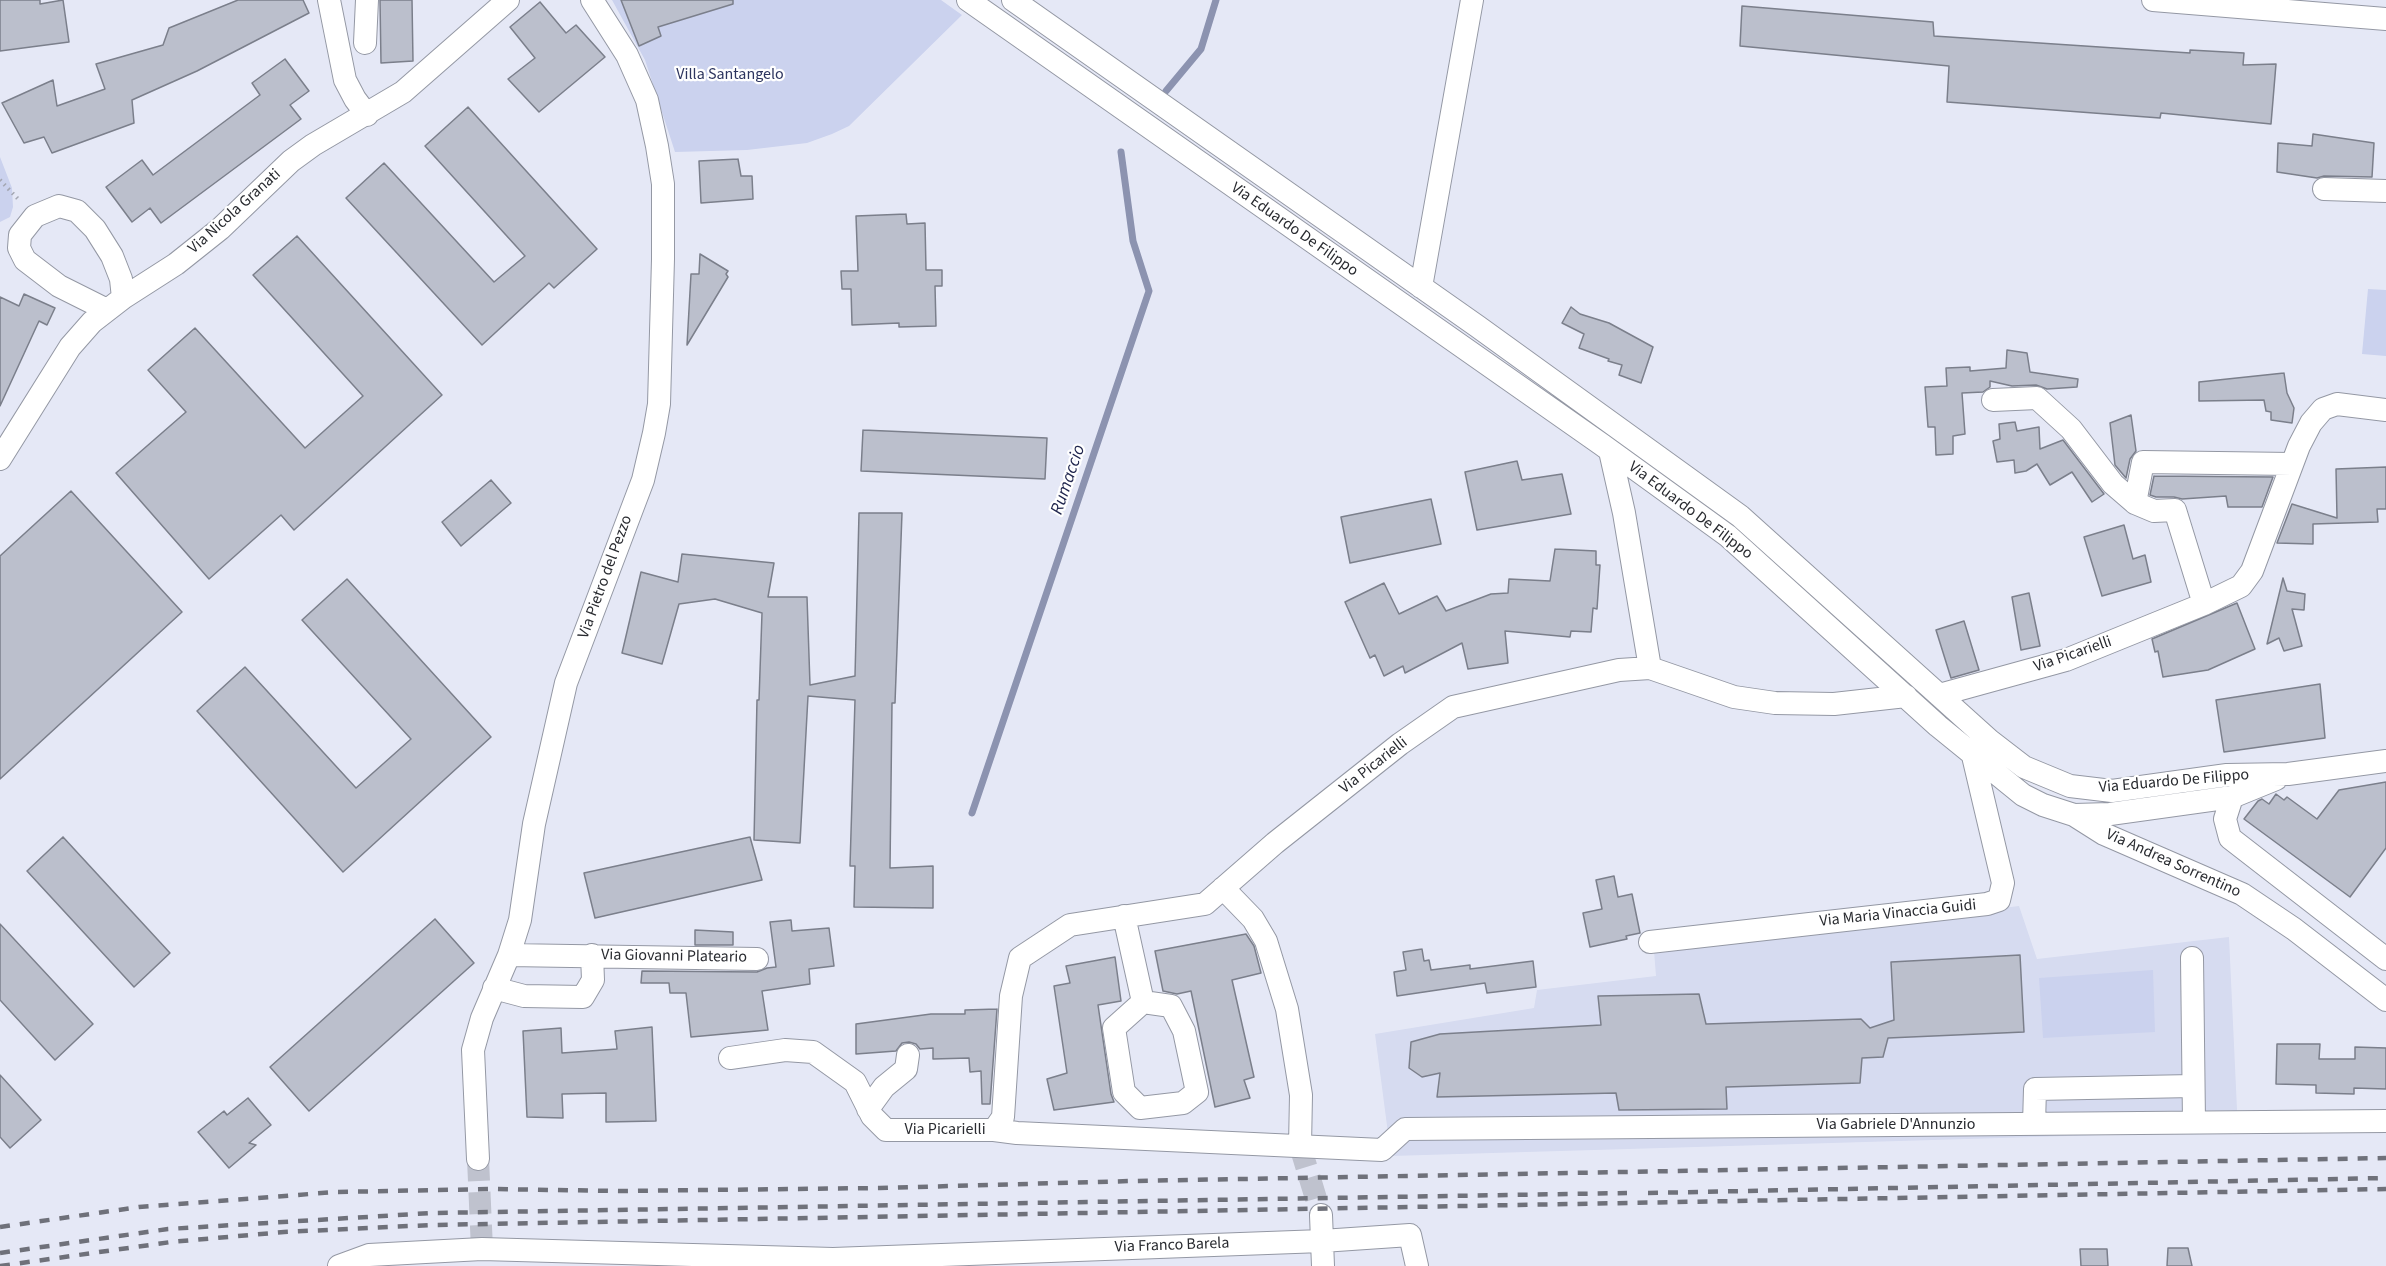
<!DOCTYPE html>
<style>
body{margin:0}
canvas{display:block;background:#e5e8f6}
</style>
<canvas width="2386" height="1266"></canvas>
<script>
const g = document.querySelector('canvas').getContext('2d');
g.lineJoin = 'round';
function paint(path, color) { g.fillStyle = color; g.fill(path, 'evenodd'); }
const toPath = rows => new Path2D(rows.map(r => 'M' + r).join(''));
function trace(path, color, width, dash) { g.strokeStyle = color; g.lineWidth = width; g.lineCap = dash ? 'butt' : 'round'; g.setLineDash(dash || []); g.stroke(path); }
function drawText(font, color, halo, rows, align = 'center') {
  g.font = font + ' "Source Sans 3",sans-serif'; g.lineWidth = 4.5; g.setLineDash([]); g.textBaseline = 'middle'; g.strokeStyle = halo; g.fillStyle = color; for (const [text, x, y, turn = 0] of rows) {
    g.save(); g.translate(x, y); g.rotate((+turn || 0) * Math.PI / 180); g.textAlign = isNaN(turn) ? turn : align; if (halo) g.strokeText(text, 0, 0); g.fillText(text, 0, 0); g.restore();
  }
}
const built = toPath([
 [2019,906,2037,959,2229,937,2238,1131,1391,1156,1375,1034,1534,1008,1537,990,1656,976,1654,951]
]);
const green = toPath([
 [612,0,941,0,962,15,849,126,832,134,807,143,747,150,675,152,645,60],
 [0,157,12,188,13,207,10,217,0,222],
 [2368,289,2386,290,2386,356,2362,354],
 [2153,970,2155,1032,2043,1038,2039,978]
]);
const stream = toPath([
 [1166,91,1201,49,1216,0],
 [972,813,1149,291,1133,241,1121,152]
]);
const building = toPath([
 [0,0,40,0,40,4,63,0,69,42,0,51,0,0],
 [238,0,303,0,309,13,197,71,132,100,134,123,52,153,44,137,24,143,2,103,53,80,57,106,105,89,96,64,163,45,169,28,238,0],
 [380,0,412,0,413,61,381,63,380,0],
 [621,0,733,0,733,4,658,27,661,36,639,46,621,0],
 [540,2,566,33,576,25,605,57,539,112,508,79,535,58,510,27,540,2],
 [1742,6,1933,22,1934,36,2190,53,2190,50,2244,53,2243,65,2276,64,2271,124,2161,113,2160,118,1947,102,1949,66,1740,46,1742,6],
 [285,59,309,91,290,105,301,119,161,223,150,208,132,222,106,187,142,160,153,175,260,95,252,83,285,59],
 [468,107,597,249,554,288,549,283,482,345,346,198,384,163,494,282,525,256,425,146,468,107],
 [2313,134,2374,143,2372,177,2324,176,2317,178,2277,172,2278,143,2312,146,2313,134],
 [738,159,741,176,752,176,753,199,701,203,699,161,738,159],
 [906,214,907,224,925,223,926,270,942,270,942,286,935,286,936,326,899,327,899,323,852,325,851,289,842,289,841,271,858,271,856,216,906,214],
 [297,236,442,395,294,530,281,515,209,579,116,473,186,412,148,370,195,328,305,448,363,396,253,275,297,236],
 [700,254,728,271,726,274,728,277,687,345,691,274,699,274,700,254],
 [24,294,55,308,47,325,39,321,0,406,0,297,19,306,24,294],
 [1571,307,1580,314,1609,323,1653,347,1641,383,1619,375,1622,365,1608,361,1609,359,1579,348,1584,334,1562,323,1571,307],
 [2007,350,2027,353,2030,372,2078,379,2077,387,2047,389,2036,385,2012,386,1990,381,1990,387,1983,392,1962,393,1965,434,1953,436,1953,454,1936,455,1935,427,1928,427,1925,387,1947,386,1946,368,1970,367,1970,371,2006,368,2007,350],
 [2284,373,2287,393,2294,408,2292,423,2271,420,2271,412,2266,411,2264,400,2199,401,2199,382,2284,373],
 [2131,415,2136,451,2130,459,2126,478,2115,465,2110,423,2131,415],
 [2015,422,2017,431,2039,427,2040,449,2063,440,2104,494,2092,502,2072,472,2050,485,2037,464,2026,471,2015,473,2014,460,1997,462,1993,441,2000,439,1999,424,2015,422],
 [863,430,1047,438,1045,479,861,471,863,430],
 [1517,461,1522,480,1562,474,1571,514,1477,530,1465,472,1517,461],
 [2386,467,2386,509,2377,509,2378,522,2313,524,2313,544,2277,543,2292,504,2337,518,2336,469,2386,467],
 [2154,476,2273,477,2262,507,2228,507,2226,496,2182,499,2174,497,2156,497,2150,495,2154,476],
 [491,480,511,503,461,546,442,522,491,480],
 [71,491,182,612,0,779,0,556,71,491],
 [1431,499,1441,544,1350,563,1341,517,1431,499],
 [859,513,902,513,895,703,892,703,890,868,933,866,933,908,854,907,855,866,850,866,855,700,808,696,800,843,754,840,757,700,759,700,762,613,715,599,679,604,662,664,622,653,641,572,678,582,682,554,774,563,768,597,807,597,810,685,855,676,859,513],
 [2124,525,2133,559,2145,555,2151,582,2102,596,2084,537,2124,525],
 [1555,549,1596,551,1596,565,1600,565,1597,609,1593,608,1591,632,1571,631,1570,637,1505,631,1508,663,1468,669,1462,643,1405,673,1403,666,1384,676,1375,655,1370,658,1345,602,1384,583,1399,614,1437,596,1446,611,1491,594,1508,593,1509,579,1550,581,1555,549],
 [2283,578,2287,591,2305,594,2304,610,2292,609,2302,646,2284,651,2279,638,2267,644,2283,578],
 [347,579,491,737,343,872,197,711,245,667,356,788,411,739,302,620,347,579],
 [2029,593,2040,646,2021,650,2012,597,2029,593],
 [2237,603,2255,649,2208,670,2163,677,2158,651,2155,652,2152,639,2237,603],
 [1964,621,1979,670,1951,678,1936,630,1964,621],
 [2320,684,2325,738,2224,752,2216,700,2320,684],
 [2386,782,2386,848,2350,897,2244,819,2258,801,2262,799,2269,804,2276,794,2284,800,2287,797,2317,819,2339,790,2386,782],
 [63,837,170,953,134,987,27,871,63,837],
 [750,837,762,880,595,918,584,873,750,837],
 [1614,876,1618,897,1632,894,1640,933,1626,936,1627,939,1590,947,1583,913,1602,909,1596,880,1614,876],
 [435,919,474,963,309,1111,270,1067,435,919],
 [791,920,792,931,829,928,834,966,809,969,810,984,762,991,768,1030,691,1037,686,993,670,993,669,983,641,983,642,971,757,972,767,968,776,967,770,922,791,920],
 [0,924,93,1024,55,1060,0,1000,0,924],
 [695,930,733,932,733,945,695,945,695,930],
 [1246,934,1254,946,1261,973,1232,980,1254,1077,1244,1080,1250,1098,1215,1107,1191,991,1177,994,1163,991,1155,951,1246,934],
 [1422,949,1424,961,1429,960,1431,970,1470,965,1470,969,1533,961,1536,987,1487,993,1485,983,1397,996,1394,972,1406,970,1403,952,1422,949],
 [2020,955,2024,1032,1888,1038,1883,1057,1862,1058,1860,1083,1726,1087,1727,1109,1619,1110,1616,1093,1437,1097,1440,1073,1422,1077,1409,1068,1411,1042,1440,1034,1601,1025,1598,996,1699,994,1706,1024,1861,1019,1870,1028,1894,1020,1891,962,2020,955],
 [1115,957,1121,1001,1098,1005,1111,1094,1114,1102,1054,1110,1047,1079,1067,1073,1054,986,1070,983,1066,966,1115,957],
 [997,1009,990,1104,982,1104,981,1071,970,1072,969,1058,933,1059,933,1048,920,1049,916,1044,909,1042,902,1043,896,1051,856,1054,856,1024,931,1014,965,1014,965,1010,997,1009],
 [652,1027,656,1121,606,1122,606,1093,562,1094,563,1118,527,1117,523,1031,561,1028,562,1053,617,1049,615,1031,652,1027],
 [2277,1044,2320,1044,2319,1059,2355,1059,2355,1047,2386,1048,2386,1089,2354,1088,2354,1094,2316,1093,2316,1085,2276,1084,2277,1044],
 [0,1075,41,1120,10,1148,0,1137,0,1075],
 [248,1098,271,1125,249,1143,256,1145,229,1168,198,1132,224,1111,227,1115,248,1098],
 [2168,1248,2188,1248,2192,1266,2167,1266,2168,1248],
 [2080,1249,2107,1249,2108,1266,2081,1266,2080,1249]
]);
const minorTunnel = toPath([
 [1300,1146,1321,1215],
 [478,1159,482,1249]
]);
const path = toPath([
 [0,180,20,201]
]);
const minor = toPath([
 [329,0,345,80,355,99,367,115],
 [968,0,1601,444,1728,536,1938,726,2023,795,2043,805,2074,815,2110,814,2232,797,2276,779],
 [1013,0,1477,326,1740,516,1989,740,2024,767,2070,786,2112,791,2227,775,2288,774,2386,761],
 [2153,0,2386,19],
 [365,43,367,0],
 [2324,189,2386,191],
 [1421,287,1472,0],
 [107,310,59,286,25,260,19,248,20,235,35,216,59,206,77,211,95,229,112,256,121,279,123,298],
 [1993,400,2037,398,2071,429,2113,484,2135,503,2154,511,2175,510,2204,604],
 [1610,451,1624,513,1650,668],
 [0,459,70,347,92,322,123,298,176,264,220,229,291,161,313,145,403,92,508,0],
 [2135,503,2143,462,2292,464],
 [1939,695,2066,660,2204,604,2241,586,2252,571,2299,446,2311,423,2323,409,2337,404,2386,410],
 [2232,797,2225,819,2230,838,2386,959],
 [2074,815,2104,834,2242,894,2294,929,2386,1000],
 [1223,888,1253,919,1266,941,1287,1009,1301,1095,1300,1146],
 [1124,916,1143,1002,1171,1006,1184,1031,1197,1092,1183,1103,1140,1108,1124,1092,1114,1028,1143,1002],
 [1650,942,1987,904,1999,900,2003,883,1973,756],
 [509,955,757,959],
 [2192,958,2194,1122],
 [494,988,524,996,583,997,593,980,592,955],
 [730,1058,785,1050,813,1052,855,1082,872,1116,886,1130,994,1130,1003,1117,1011,996,1020,958,1070,925,1205,904,1275,843,1400,744,1453,707,1619,670,1650,668,1734,697,1775,703,1834,704,1906,696],
 [868,1109,884,1087,906,1069,908,1055],
 [2034,1124,2035,1089,2193,1086],
 [994,1130,1017,1133,1382,1150,1405,1129,2386,1121],
 [478,1159,473,1050,482,1018,509,955,520,920,534,824,566,683,643,480,654,433,659,404,663,259,663,184,657,146,647,100,627,55,592,0],
 [1321,1215,1323,1266],
 [339,1266,369,1255,482,1249,833,1259,1322,1241,1410,1235,1417,1266]
]);
const rail = toPath([
 [1648,1193,2386,1178],
 [0,1227,139,1207,336,1192,491,1189,619,1191,880,1188,1132,1181,2386,1158],
 [0,1253,168,1229,432,1213,1627,1193],
 [0,1266,171,1242,284,1232,431,1225,2386,1189]
]);
const parkNames = [
 ["Villa Santangelo",730,75]
];
const streetNames = [
 ["Via Nicola Granati",235,212,-42],
 ["Via Eduardo De Filippo",1294,230,35],
 ["Via Eduardo De Filippo",1690,511,37],
 ["Via Pietro del Pezzo",606,577,-70],
 ["Via Picarielli",2073,655,-19],
 ["Via Picarielli",1374,766,-38],
 ["Via Eduardo De Filippo",2174,782,-5],
 ["Via Andrea Sorrentino",2173,864,24],
 ["Via Maria Vinaccia Guidi",1898,914,-6],
 ["Via Giovanni Plateario",674,957,1],
 ["Via Gabriele D'Annunzio",1896,1125],
 ["Via Picarielli",945,1130],
 ["Via Franco Barela",1172,1246,-2]
];
const waterNames = [
 ["Rumaccio",1069,480,-71]
];
paint(built, '#d6dbf0');
paint(green, '#cbd2ee');
trace(stream, '#8c93b0', 7);
paint(building, '#bbbfcc');
trace(building, '#7b7f8b', 1.5);
trace(minorTunnel, '#bfc2ce', 22, [22, 11]);
trace(minor, '#9498a4', 24);
trace(path, '#a3a6b1', 4, [1.5, 4.5]);
trace(minor, '#fff', 22);
trace(rail, '#6f717a', 4.5, [10, 10]);
drawText('16px', '#2d355f', '#fff', parkNames);
drawText('16px', '#292b30', '#fff', streetNames);
drawText('italic 18px', '#20264e', '#fff', waterNames);
</script>
